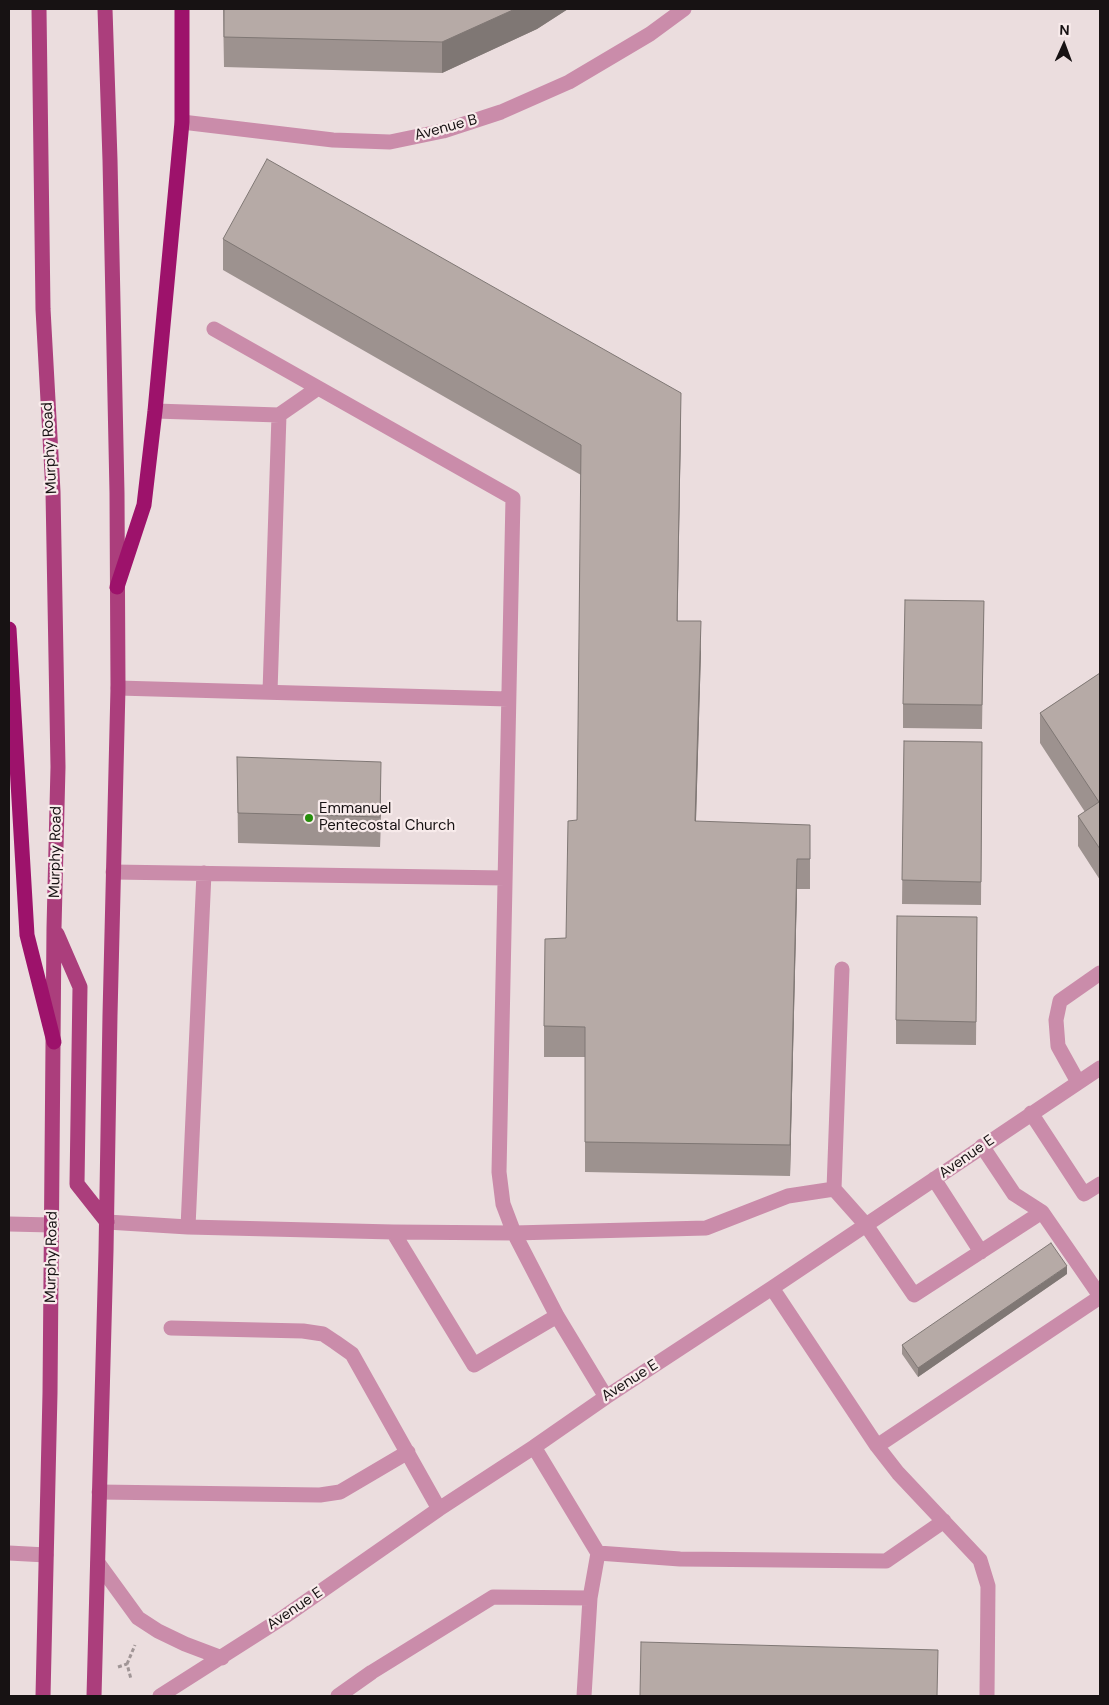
<!DOCTYPE html>
<style>
body{margin:0}
#map{position:relative;width:1109px;height:1705px;overflow:hidden;background:#ebddde;font-family:"DM Sans",sans-serif}
canvas{display:block}
.frame{position:absolute;inset:0;border:10px solid #171213;pointer-events:none}
.north{position:absolute;left:1039px;top:20px;width:50px;height:50px;-webkit-text-stroke:4px #f8ebeb;paint-order:stroke;rotate:2deg;font-size:14px;font-weight:700;line-height:20px;text-align:center;color:#171213}
.north::after{content:'';display:block;margin:auto;width:18px;height:22px;background:#171213;clip-path:polygon(50% 0,100% 100%,50% 72%,0 100%)}
</style>
<div id="map">
<canvas width="1109" height="1705"></canvas>
<div class="frame"></div>
<div class="north">N</div>
</div>
<script>
const g = document.querySelector('canvas').getContext('2d');
g.lineJoin = 'round';
const toPath = rows => new Path2D(rows.map(r => 'M' + r).join(''));
function trace(path, color, width, dash) { g.strokeStyle = color; g.lineWidth = width; g.lineCap = dash ? 'butt' : 'round'; g.setLineDash(dash || []); g.stroke(path); }
function paint(path, color) { g.fillStyle = color; g.fill(path, 'evenodd'); }
function drawText(font, color, halo, rows, align = 'center') {
  g.font = font + ' "DM Sans",sans-serif'; g.lineWidth = 4.5; g.setLineDash([]); g.textBaseline = 'middle'; g.strokeStyle = halo; g.fillStyle = color; for (const [text, x, y, turn = 0] of rows) {
    g.save(); g.translate(x, y); g.rotate((+turn || 0) * Math.PI / 180); g.textAlign = isNaN(turn) ? turn : align; if (halo) g.strokeText(text, 0, 0); g.fillText(text, 0, 0); g.restore();
  }
}
const path = toPath([
 [127,1664,135,1645],
 [118,1667,127,1664,131,1679]
]);
const minor = toPath([
 [182,122,333,140,390,142,443,131,501,112,569,82,650,34,684,9],
 [214,329,513,498,499,1172,503,1204,514,1233,557,1316,606,1397],
 [155,411,279,415,318,388],
 [118,688,508,699],
 [270,692,279,415],
 [113,872,505,878],
 [1078,1082,1058,1046,1056,1020,1060,1001,1100,973],
 [1031,1113,1084,1194,1100,1184],
 [982,1146,1014,1194,1042,1212,1100,1296],
 [934,1179,981,1252],
 [834,1189,842,969],
 [107,1222,188,1227,393,1232,514,1233,706,1228,788,1196,834,1189,866,1225,914,1295,1042,1212],
 [9,1224,52,1225],
 [188,1227,204,873],
 [393,1232,474,1365,557,1316],
 [772,1288,877,1446,898,1473,980,1560,988,1586,987,1696],
 [171,1328,303,1331,323,1334,335,1342,352,1354,439,1509],
 [877,1446,1100,1297],
 [534,1447,598,1553,680,1559,886,1561,944,1521],
 [99,1492,320,1495,340,1492,408,1452],
 [9,1553,46,1555],
 [98,1563,138,1618,158,1631,185,1644,222,1658],
 [160,1696,284,1617,439,1509,534,1447,606,1397,772,1288,1100,1068],
 [338,1696,372,1672,493,1597,590,1598],
 [584,1696,590,1598,598,1553]
]);
const major = toPath([
 [39,9,43,309,53,492,58,767,54,928,50,1393,43,1696],
 [57,934,80,987,77,1184,107,1222],
 [94,1696,106,1251,110,1015,118,688,117,493,110,160,105,9]
]);
const highway = toPath([
 [117,587,144,505,155,411,182,122,182,9],
 [9,629,27,935,54,1042]
]);
const wall = toPath([
 [223,9,568,9,537,29,442,73,224,67],
 [223,239,681,423,677,621,701,651,696,821,810,855,810,889,797,889,790,1176,585,1172,585,1057,544,1057,544,1026,566,938,577,820,581,475,223,270],
 [984,601,982,729,903,728,903,704],
 [1100,673,1100,880,1078,846,1078,816,1085,812,1040,743,1040,713],
 [904,741,982,742,981,905,902,904],
 [237,757,381,792,380,847,238,843],
 [977,917,976,1045,896,1044,896,1020],
 [1067,1274,918,1377,902,1354,902,1345]
]);
const shadedWall = toPath([
 [515,9,568,9,537,29,442,73,442,42],
 [681,393,681,423,677,651,677,621],
 [701,621,701,651,695,852,695,821],
 [381,762,381,792,380,847,380,817],
 [797,859,797,889,790,1176,790,1145],
 [1067,1266,1067,1274,918,1377,918,1368]
]);
const building = toPath([
 [224,9,515,9,442,42,224,37,224,9],
 [267,159,681,393,677,621,701,621,695,821,810,825,810,859,797,859,790,1145,585,1142,585,1027,544,1026,545,939,566,938,568,821,577,820,581,445,223,239,267,159],
 [905,600,984,601,982,705,903,704,905,600],
 [1100,673,1100,849,1078,816,1099,802,1040,713,1100,673],
 [904,741,982,742,981,882,902,880,904,741],
 [237,757,381,762,380,817,238,813,237,757],
 [897,916,977,917,976,1022,896,1020,897,916],
 [1051,1243,1067,1266,918,1368,902,1345,1051,1243],
 [641,1642,938,1650,937,1696,640,1696,641,1642]
]);
const markers = [
 [309,818,5,"#268e0c"]
];
const streetNames = [
 ["Avenue B",446,128,-15],
 ["Murphy Road",50,448,-93],
 ["Murphy Road",56,852,-89],
 ["Avenue E",967,1157,-35],
 ["Murphy Road",52,1257,-89],
 ["Avenue E",630,1381,-33],
 ["Avenue E",295,1609,-34]
];
const poiNames = [
 ["Emmanuel",319,809],
 ["Pentecostal Church",319,826]
];
trace(path, '#a09596', 3, [4, 2.5]);
trace(minor, '#ca8caa', 15);
trace(major, '#ab3e7c', 15);
trace(highway, '#9d126b', 15);
paint(wall, '#9d928f');
paint(shadedWall, '#7f7774');
paint(building, '#b6aaa6');
trace(building, '#7f7774', 1);
for (const [x, y, r, color] of markers) { const dot = new Path2D(); dot.arc(x, y, r, 0, 2 * Math.PI); g.fillStyle = color; g.fill(dot); trace(dot, '#f8ebeb', 2); }
drawText('15px', '#171213', '#f8ebeb', streetNames);
drawText('15px', '#171213', '#f8ebeb', poiNames, 'left');
</script>
